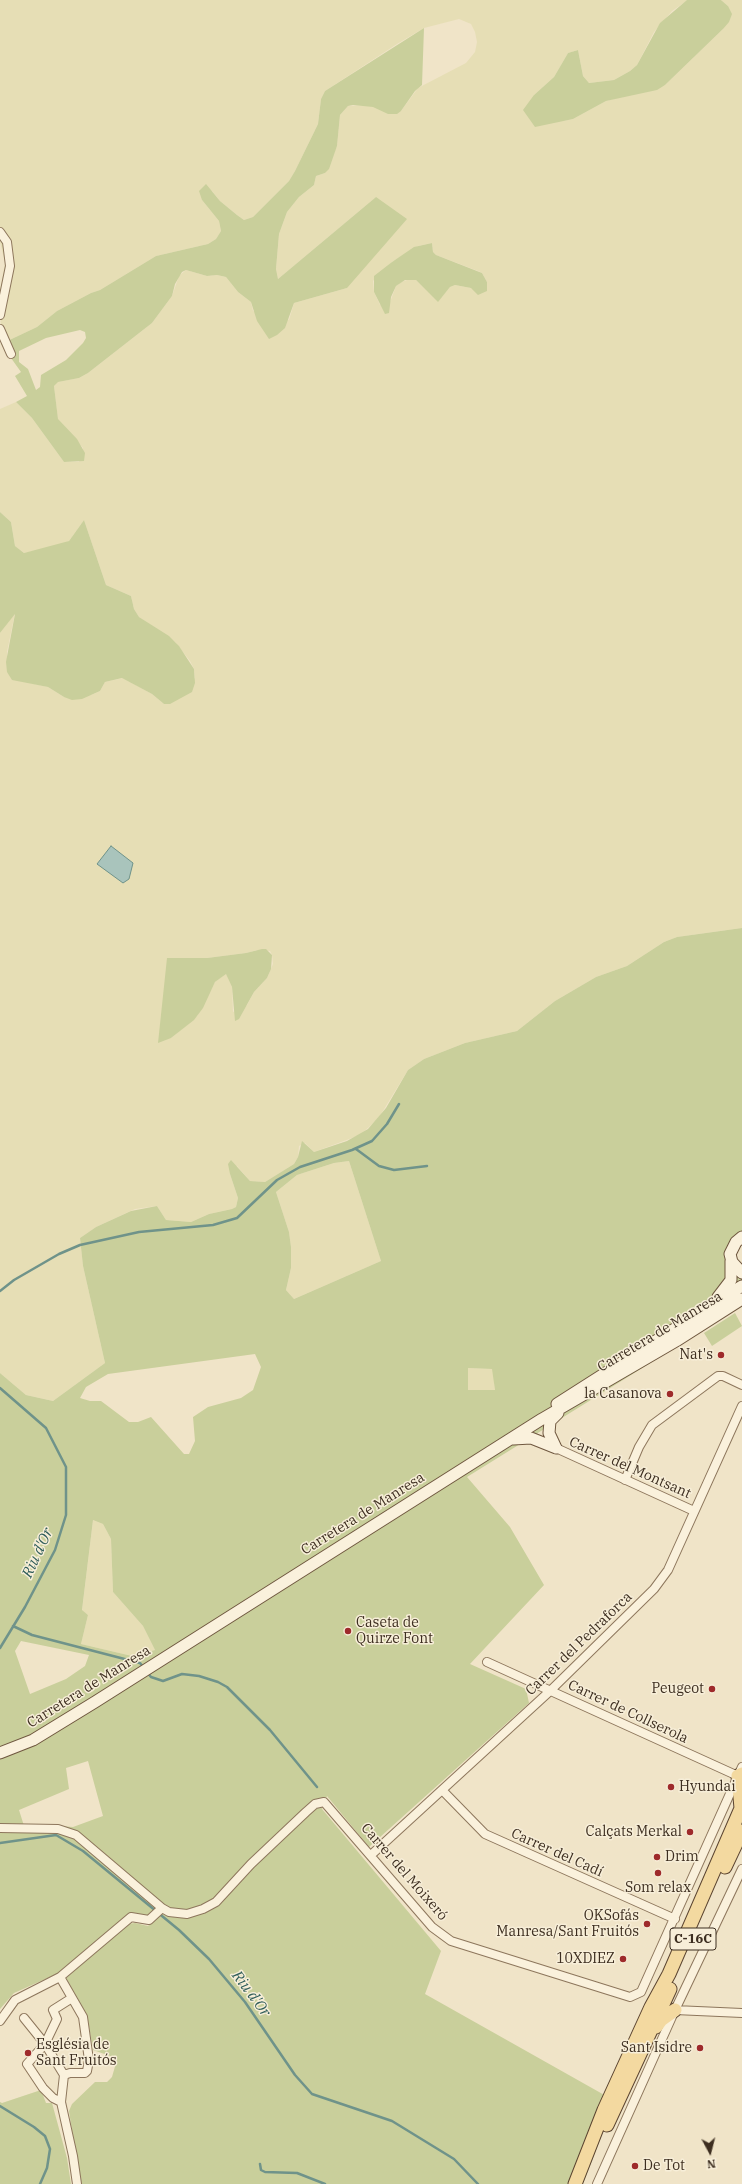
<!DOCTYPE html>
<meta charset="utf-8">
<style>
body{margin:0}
#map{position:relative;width:742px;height:2184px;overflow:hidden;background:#f0e4c8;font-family:"IBM Plex Serif",serif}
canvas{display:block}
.north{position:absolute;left:690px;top:2132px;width:40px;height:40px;-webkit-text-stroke:3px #f7eed8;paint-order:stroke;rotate:173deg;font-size:11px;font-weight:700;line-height:16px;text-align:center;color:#3d2e20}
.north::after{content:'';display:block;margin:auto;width:14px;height:18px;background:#3d2e20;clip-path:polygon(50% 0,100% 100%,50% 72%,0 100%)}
</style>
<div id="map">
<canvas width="742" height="2184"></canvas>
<div class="north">N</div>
</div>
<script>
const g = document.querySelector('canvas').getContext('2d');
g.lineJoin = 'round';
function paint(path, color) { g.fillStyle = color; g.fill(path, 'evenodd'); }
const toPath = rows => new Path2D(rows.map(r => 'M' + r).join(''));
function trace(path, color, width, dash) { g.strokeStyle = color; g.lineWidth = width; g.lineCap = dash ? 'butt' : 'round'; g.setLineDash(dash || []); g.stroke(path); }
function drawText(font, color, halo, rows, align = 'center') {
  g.font = font + ' "IBM Plex Serif",serif'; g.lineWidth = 3; g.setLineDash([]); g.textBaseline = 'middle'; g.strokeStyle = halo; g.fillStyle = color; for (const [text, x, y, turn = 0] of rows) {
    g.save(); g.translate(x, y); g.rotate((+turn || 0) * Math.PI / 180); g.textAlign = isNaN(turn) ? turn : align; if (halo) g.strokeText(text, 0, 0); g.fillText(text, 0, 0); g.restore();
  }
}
const farmland = toPath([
 [0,0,688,0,672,11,654,32,637,65,630,71,614,80,589,83,583,76,578,50,568,53,554,77,534,95,563,121,573,119,606,101,665,85,723,29,728,6,721,0,742,0,742,928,677,937,664,942,627,966,596,977,555,1001,517,1031,465,1043,424,1059,408,1070,378,1119,360,1135,314,1152,305,1143,299,1146,298,1157,294,1164,265,1182,250,1181,237,1166,230,1174,238,1198,236,1207,232,1209,209,1214,191,1222,166,1220,157,1206,135,1209,96,1227,80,1238,83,1266,105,1363,53,1401,26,1395,0,1373,0,633,15,613,7,652,7,672,30,683,48,687,64,697,91,695,100,691,105,682,123,678,152,694,164,704,195,678,194,669,190,661,175,642,139,617,134,609,131,596,106,585,84,520,69,541,62,545,24,553,15,546,11,522,0,512,0,409,16,402,32,418,64,462,79,462,83,448,58,420,54,386,57,382,79,378,88,373,152,323,172,296,179,276,186,270,207,276,217,275,226,277,238,292,251,302,253,311,289,320,294,303,347,288,376,197,278,279,276,269,279,234,287,212,299,197,314,185,316,176,325,173,337,146,340,115,348,106,364,105,401,111,418,88,466,63,475,52,477,42,475,32,471,24,459,19,424,28,397,44,325,91,321,99,318,124,295,171,289,181,253,217,244,220,237,215,220,201,212,191,202,200,219,221,221,231,216,239,208,244,156,256,100,290,91,293,57,311,37,327,1,344,0,291,5,263,0,242],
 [432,243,433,252,436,255,478,271,482,273,487,282,471,288,455,285,450,287,438,301,416,280,410,279,401,282,396,286,390,302,380,305,374,292,373,281,392,262,418,246],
 [257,950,270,951,272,955,273,964,267,978,254,992,247,1005,233,1012,232,987,226,973,215,982,197,1016,171,1038,167,958,207,958,246,953],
 [349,1161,381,1261,294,1299,286,1290,291,1268,291,1247,289,1232,276,1192,297,1175,334,1163],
 [468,1368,493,1369,495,1390,468,1390],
 [93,1520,103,1524,111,1539,113,1592,143,1626,155,1650,132,1656,81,1644,88,1615,82,1611]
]);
const green = toPath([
 [687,0,721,0,728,6,732,14,729,22,723,29,665,85,657,90,606,101,573,119,535,127,523,110,534,95,554,77,568,53,578,50,583,76,589,83,614,80,630,71,637,65,660,23],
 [424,28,422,85,415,91,401,111,397,114,388,114,373,107,353,105,348,106,340,115,337,146,329,169,325,173,316,176,314,185,299,197,287,212,279,234,276,269,278,279,376,197,407,219,347,288,294,303,285,328,277,335,269,339,257,321,251,302,238,292,226,277,217,275,207,276,186,270,182,272,175,284,172,296,152,323,88,373,79,378,58,382,54,386,58,419,77,439,85,453,84,461,64,462,32,418,16,402,27,396,15,376,21,372,1,344,37,327,57,311,91,293,100,290,156,256,208,244,216,239,221,231,219,221,202,200,199,191,206,184,220,201,237,215,244,220,253,217,289,181,295,171,318,124,321,99,325,91],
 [80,330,85,332,86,338,83,343,66,360,41,375,40,387,36,390,28,369,19,362,19,351,46,338],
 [432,243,433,252,436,255,482,273,487,282,487,291,478,295,471,288,455,285,450,287,438,302,416,280,405,280,396,286,391,297,389,313,385,314,374,292,374,276,392,262,414,247],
 [0,512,11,522,15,546,24,553,69,541,84,520,106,585,131,596,134,609,139,617,169,636,179,646,194,669,195,683,192,692,170,704,164,704,152,694,122,678,105,682,100,691,82,699,72,700,64,697,48,687,12,680,7,672,6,662,15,614,0,633],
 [742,928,742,1244,736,1252,736,1257,742,1267,742,1306,467,1477,510,1527,544,1585,470,1664,526,1689,529,1703,369,1847,327,1796,322,1809,441,1951,425,1994,615,2101,583,2184,80,2184,69,2111,72,2104,95,2082,107,2082,112,2077,116,2063,113,2057,93,2050,87,2015,66,1978,127,1924,135,1923,148,1926,152,1922,140,1914,128,1914,59,1973,14,1993,0,2009,0,1373,26,1395,53,1401,105,1363,83,1266,80,1238,96,1227,131,1211,157,1206,166,1220,191,1222,209,1214,232,1209,236,1207,238,1198,230,1174,228,1164,231,1160,250,1181,265,1182,294,1164,298,1157,302,1141,314,1152,347,1141,368,1129,386,1108,408,1070,424,1059,465,1043,517,1031,555,1001,596,977,627,966,664,942,677,937],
 [349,1161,381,1261,294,1299,286,1290,291,1268,291,1247,289,1232,276,1192,297,1175,334,1163],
 [255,1354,261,1367,253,1390,241,1398,208,1407,193,1417,195,1441,189,1454,184,1454,151,1417,138,1422,129,1422,101,1401,90,1401,80,1398,86,1387,108,1374],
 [468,1368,492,1369,495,1390,468,1390],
 [93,1520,103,1524,111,1539,113,1592,143,1626,155,1650,132,1656,81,1644,88,1615,82,1610],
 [21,1641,89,1655,85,1666,66,1679,30,1694,15,1651],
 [88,1761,103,1816,73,1827,48,1825,25,1829,19,1810,69,1789,66,1768],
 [262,949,266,949,272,955,271,969,267,978,254,992,239,1019,235,1021,232,987,226,974,215,982,203,1008,194,1020,171,1038,158,1043,167,958,207,958,246,953],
 [735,1313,742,1326,712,1346,704,1333],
 [41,2090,46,2103,52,2103,67,2158,71,2184,0,2184,0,2102,2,2103]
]);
const water = toPath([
 [111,846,133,863,129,879,123,883,97,864,111,846]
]);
const stream = toPath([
 [356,1149,379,1166,394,1170,427,1166],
 [0,1291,14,1280,59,1254,80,1245,139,1232,213,1225,237,1218,277,1180,300,1167,352,1150,372,1141,387,1124,399,1104],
 [0,1388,46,1428,66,1467,66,1515,55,1550,25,1607,0,1648],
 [13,1626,32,1635,140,1663,144,1668],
 [147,1672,151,1677,163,1681,182,1674,199,1676,218,1682,227,1687,270,1730,317,1787],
 [0,1843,56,1835,83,1851,179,1930,209,1959,245,2002,295,2075,312,2094,392,2121,454,2159,478,2184],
 [0,2106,34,2127,45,2136,50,2149,47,2168,40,2184],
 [260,2164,261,2170,265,2172,297,2173,325,2184]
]);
const street = toPath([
 [0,232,7,242,10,266,0,315],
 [0,329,11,354],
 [556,1448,694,1511],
 [625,1480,639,1447,652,1425,718,1376,723,1376,742,1385],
 [487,1662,738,1776],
 [443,1791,485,1834,675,1919],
 [0,1828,58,1829,76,1835,162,1908,169,1912,187,1914,203,1909,216,1902,251,1864,306,1812,315,1804,324,1802,432,1927,451,1941,630,1997,641,1992,742,1767],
 [371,1855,550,1691,654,1589,668,1570,742,1406],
 [60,1977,83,2017,89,2060,87,2071,85,2073,70,2073,64,2075],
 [675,2010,742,2013],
 [24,2018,45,2044,64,2075],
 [0,2021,15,2000,60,1977,131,1917,149,1920,162,1908],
 [64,2075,61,2102,73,2156,77,2184],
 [61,2102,53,2098,43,2088,27,2064,45,2044,57,2019,53,2010,72,1998],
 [597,2184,675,2010,742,1869]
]);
const secondary = toPath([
 [742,1237,736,1242,730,1254,732,1262,742,1273],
 [718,1297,731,1280,731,1261],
 [557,1404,742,1286],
 [513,1439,531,1438,556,1448],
 [556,1448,549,1433,550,1421,558,1413],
 [0,1753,33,1740,95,1702,542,1419,676,1341,742,1299]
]);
const primary = toPath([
 [741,1808,738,1776,742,1774],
 [725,1867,742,1831],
 [656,2027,661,2020,675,2010],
 [607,2125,670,1989],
 [575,2184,604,2110,651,2007,669,1974,742,1806]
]);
const markers = [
 [721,1355,4,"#9e2a2b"],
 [670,1394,4,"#9e2a2b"],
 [348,1631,4,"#9e2a2b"],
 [712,1689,4,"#9e2a2b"],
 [671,1787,4,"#9e2a2b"],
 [690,1832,4,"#9e2a2b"],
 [657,1857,4,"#9e2a2b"],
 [658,1873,4,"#9e2a2b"],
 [647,1924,4,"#9e2a2b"],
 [623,1959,4,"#9e2a2b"],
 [700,2048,4,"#9e2a2b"],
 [28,2053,4,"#9e2a2b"],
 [635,2166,4,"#9e2a2b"]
];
const shields = [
 [693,1939,46]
];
const shieldNames = [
 ["C-16C",693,1939]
];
const streetNames = [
 ["Carretera de Manresa",660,1332,-31],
 ["Carrer del Montsant",630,1468,24],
 ["Carretera de Manresa",363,1514,-32],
 ["Carrer del Pedraforca",579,1644,-44],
 ["Carretera de Manresa",89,1687,-32],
 ["Carrer de Collserola",628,1712,25],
 ["Carrer del Cadí",557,1853,24],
 ["Carrer del Moixeró",404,1872,49]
];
const poiNames = [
 ["Nat's",713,1355],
 ["la Casanova",662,1394],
 ["Caseta de",356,1623,"left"],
 ["Quirze Font",356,1639,"left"],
 ["Peugeot",704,1689],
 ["Hyundai",679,1787,"left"],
 ["Calçats Merkal",682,1832],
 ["Drim",665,1857,"left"],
 ["Som relax",658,1888,"center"],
 ["OKSofás",639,1916],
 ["Manresa/Sant Fruitós",639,1932],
 ["10XDIEZ",615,1959],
 ["Església de",36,2045,"left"],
 ["Sant Fruitós",36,2061,"left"],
 ["Sant Isidre",692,2048],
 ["De Tot",643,2166,"left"]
];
const waterNames = [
 ["Riu d'Or",38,1553,-65],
 ["Riu d'Or",251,1994,53]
];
paint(farmland, '#e6deb5');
paint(green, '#c9cf9b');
paint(water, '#a9c4bc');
trace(water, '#6f938a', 1);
trace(stream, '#6f938a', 2.5);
trace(street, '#8d765c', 10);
trace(secondary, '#6f573f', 13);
trace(primary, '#5b4430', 15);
trace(street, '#faf1dc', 8);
trace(secondary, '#faf1dc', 11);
trace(primary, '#f3d9a0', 13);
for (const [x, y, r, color] of markers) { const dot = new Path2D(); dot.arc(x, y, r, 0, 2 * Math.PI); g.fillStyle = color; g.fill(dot); trace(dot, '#f7eed8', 1.5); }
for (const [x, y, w] of shields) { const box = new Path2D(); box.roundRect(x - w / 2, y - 11, w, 22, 3); g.fillStyle = '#f7eed8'; g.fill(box); trace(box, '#3d2e20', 1); }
drawText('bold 13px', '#3d2e20', null, shieldNames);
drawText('14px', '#3d2e20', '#f7eed8', streetNames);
drawText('14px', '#3d2e20', '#f7eed8', poiNames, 'right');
drawText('italic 15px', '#2f5d5a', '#f7eed8', waterNames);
</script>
